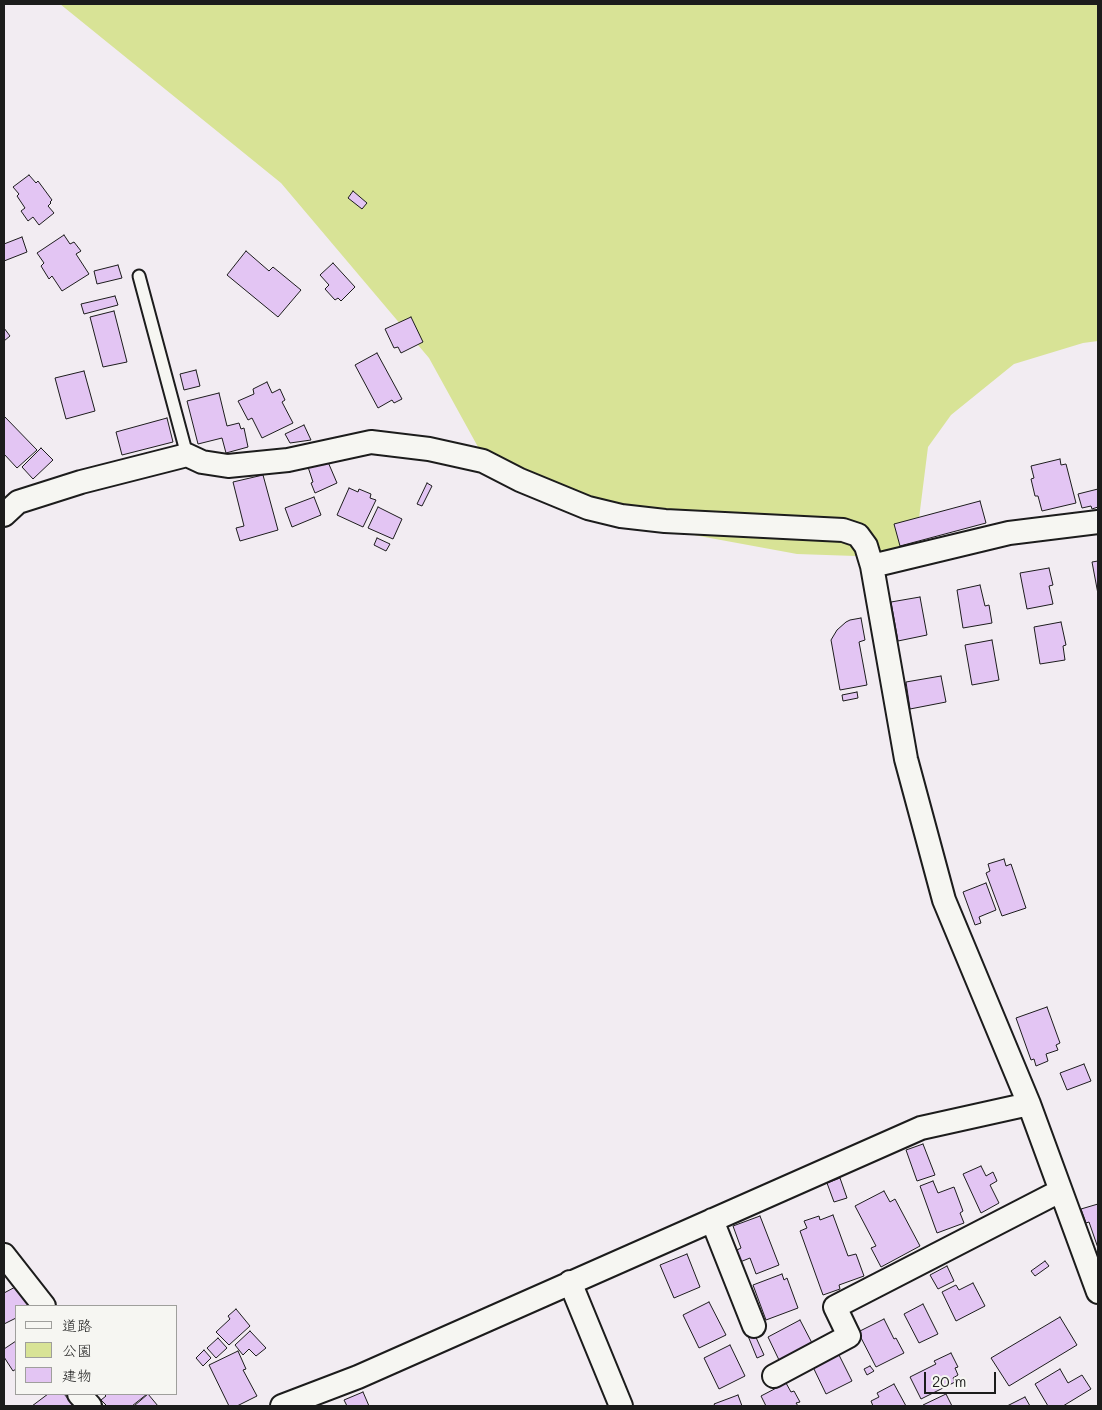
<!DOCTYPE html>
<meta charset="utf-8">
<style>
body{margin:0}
#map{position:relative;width:1102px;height:1410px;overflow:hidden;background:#f2ecf2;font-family:Mali,"Klee One",sans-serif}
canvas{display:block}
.frame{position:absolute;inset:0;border:5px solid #1c1c1c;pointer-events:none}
.legend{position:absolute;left:15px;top:1305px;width:162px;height:90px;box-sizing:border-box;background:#f6f6f2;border:1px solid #9f9f9c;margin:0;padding:6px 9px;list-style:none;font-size:15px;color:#1c1c1c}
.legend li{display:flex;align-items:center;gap:10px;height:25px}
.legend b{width:25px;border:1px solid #9f9f9c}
.scale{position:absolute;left:924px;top:1372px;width:72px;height:22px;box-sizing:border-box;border:2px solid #1c1c1c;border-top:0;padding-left:6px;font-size:15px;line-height:18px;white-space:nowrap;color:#1c1c1c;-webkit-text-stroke:4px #f6f6f2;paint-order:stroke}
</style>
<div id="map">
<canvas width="1102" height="1410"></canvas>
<div class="frame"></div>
<ul class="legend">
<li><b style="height:6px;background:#f6f6f2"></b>道路</li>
<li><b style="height:14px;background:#d8e396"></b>公園</li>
<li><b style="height:14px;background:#e3c5f3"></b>建物</li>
</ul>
<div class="scale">20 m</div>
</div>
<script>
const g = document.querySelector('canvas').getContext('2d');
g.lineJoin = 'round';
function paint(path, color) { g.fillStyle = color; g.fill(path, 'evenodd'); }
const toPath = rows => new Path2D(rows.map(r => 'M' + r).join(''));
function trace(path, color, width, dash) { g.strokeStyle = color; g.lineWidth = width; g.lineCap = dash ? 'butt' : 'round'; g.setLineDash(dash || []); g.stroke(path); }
const green = toPath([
 [60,4,1098,4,1098,341,1083,343,1014,364,951,415,928,447,914,558,797,554,672,531,494,476,429,358,281,183]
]);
const building = toPath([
 [29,175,36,183,38,181,52,200,50,202,51,203,48,206,54,213,39,225,33,217,28,221,21,211,25,208,17,196,19,194,13,187,29,175],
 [353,191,367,203,362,209,348,198,353,191],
 [64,235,70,244,74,242,81,251,76,254,89,274,62,291,52,276,49,279,41,266,44,263,37,253,64,235],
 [22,237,27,252,4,261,4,244,22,237],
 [246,251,269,271,273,267,301,290,278,317,227,275,246,251],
 [333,263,355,287,341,301,338,298,335,300,325,289,329,285,320,275,333,263],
 [118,265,122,278,97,284,94,271,118,265],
 [115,296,118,305,84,314,81,304,115,296],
 [114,311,127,362,103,367,90,317,114,311],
 [411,317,423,342,401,353,398,347,394,348,385,329,411,317],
 [4,328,10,336,4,341,4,328],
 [377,353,402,399,394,403,392,400,378,408,355,365,377,353],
 [196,370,200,386,184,390,180,374,196,370],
 [84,371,95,411,66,419,55,378,84,371],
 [267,382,272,393,280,389,285,400,282,402,293,423,262,438,252,418,248,420,238,401,254,394,253,389,267,382],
 [219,393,227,426,239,423,241,429,244,428,248,447,226,453,222,438,198,444,187,401,219,393],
 [4,416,37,450,17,468,4,454,4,416],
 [167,418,173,442,122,455,116,432,167,418],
 [304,425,311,440,290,443,285,434,304,425],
 [41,448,53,460,33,479,22,467,41,448],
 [1060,459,1061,465,1066,464,1076,503,1042,511,1038,496,1035,496,1031,479,1034,478,1031,466,1060,459],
 [328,462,337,483,315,493,311,483,313,482,308,467,328,462],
 [263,475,278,530,240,541,236,528,244,526,233,482,263,475],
 [427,483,432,486,422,506,417,504,427,483],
 [349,488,358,492,359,489,371,494,370,498,376,500,363,527,337,515,349,488],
 [1098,489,1098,507,1092,509,1091,506,1082,508,1078,494,1098,489],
 [314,497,321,515,292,527,285,508,314,497],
 [980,501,986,523,900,546,894,524,980,501],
 [378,507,402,519,393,539,368,528,378,507],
 [377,538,390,544,386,551,374,545,377,538],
 [1098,561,1098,594,1092,562,1098,561],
 [1049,568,1053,585,1049,586,1053,604,1027,609,1020,573,1049,568],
 [980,585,985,606,989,605,992,623,963,628,957,590,980,585],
 [920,597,927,635,898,641,891,602,920,597],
 [861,618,865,640,859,642,867,685,840,690,831,640,837,630,846,622,850,620,861,618],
 [1061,622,1066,645,1063,646,1065,660,1040,664,1034,627,1061,622],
 [992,640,999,680,972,685,965,645,992,640],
 [941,676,946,702,910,709,906,682,941,676],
 [857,692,858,698,843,701,842,695,857,692],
 [1004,859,1006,866,1011,864,1026,908,1002,916,986,873,990,871,988,864,1004,859],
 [986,883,996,910,979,917,981,923,975,925,963,892,986,883],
 [1047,1007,1060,1043,1056,1045,1058,1050,1046,1054,1048,1061,1036,1066,1034,1059,1031,1060,1016,1018,1047,1007],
 [1084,1064,1091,1081,1067,1090,1060,1073,1084,1064],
 [923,1144,935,1175,917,1181,906,1150,923,1144],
 [981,1166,986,1176,993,1172,997,1181,990,1185,999,1203,981,1213,963,1174,981,1166],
 [840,1178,847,1198,834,1202,827,1183,840,1178],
 [933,1181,938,1193,954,1187,963,1211,960,1213,964,1223,937,1233,920,1186,933,1181],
 [884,1191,890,1202,895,1199,920,1246,881,1267,871,1248,876,1246,855,1206,884,1191],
 [1098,1204,1098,1248,1089,1222,1086,1223,1081,1209,1098,1204],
 [833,1215,848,1256,856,1254,864,1276,839,1285,840,1289,823,1295,800,1231,807,1228,804,1221,819,1216,820,1220,833,1215],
 [760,1216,779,1265,756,1274,750,1258,740,1262,735,1251,741,1248,733,1226,760,1216],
 [687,1254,700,1287,674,1298,660,1265,687,1254],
 [1045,1261,1049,1266,1035,1276,1031,1271,1045,1261],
 [947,1266,954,1281,938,1289,930,1275,947,1266],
 [782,1274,784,1280,787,1278,798,1308,766,1320,753,1285,782,1274],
 [973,1283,985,1306,956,1321,942,1292,956,1285,959,1290,973,1283],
 [19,1285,30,1306,16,1306,16,1318,4,1324,4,1293,19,1285],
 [709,1302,726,1335,699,1348,683,1315,709,1302],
 [923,1304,938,1334,919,1343,904,1314,923,1304],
 [236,1309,250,1326,229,1345,216,1332,230,1319,228,1316,236,1309],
 [1060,1317,1077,1345,1009,1386,991,1358,1060,1317],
 [884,1319,894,1339,896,1338,904,1353,876,1367,858,1332,884,1319],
 [800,1320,812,1343,779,1360,768,1337,800,1320],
 [250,1331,266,1348,256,1356,249,1349,243,1355,235,1345,250,1331],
 [754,1333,764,1355,757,1358,748,1336,754,1333],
 [218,1338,227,1348,216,1358,207,1348,218,1338],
 [16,1341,16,1369,13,1371,4,1357,4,1349,16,1341],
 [730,1345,745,1376,719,1389,704,1358,730,1345],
 [204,1350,211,1358,203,1366,196,1358,204,1350],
 [238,1351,246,1369,243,1370,257,1396,237,1406,229,1406,209,1365,238,1351],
 [951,1353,958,1367,955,1368,958,1375,953,1378,955,1382,921,1399,910,1377,936,1364,934,1361,951,1353],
 [839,1355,852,1381,826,1394,813,1367,839,1355],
 [870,1366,874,1371,867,1375,864,1369,870,1366],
 [1060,1369,1068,1383,1082,1375,1091,1389,1063,1406,1048,1406,1035,1384,1060,1369],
 [786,1383,791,1392,794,1391,800,1402,796,1403,798,1406,766,1406,761,1396,786,1383],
 [894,1384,906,1406,873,1406,871,1401,879,1397,877,1393,894,1384],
 [363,1392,369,1406,347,1406,344,1400,363,1392],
 [48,1394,64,1394,74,1406,32,1406,48,1394],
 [104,1394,147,1394,132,1406,107,1406,101,1400,106,1396,104,1394],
 [148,1394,158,1406,134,1406,148,1394],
 [946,1394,952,1406,924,1406,923,1405,946,1394],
 [738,1395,742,1406,715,1406,714,1404,738,1395],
 [1025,1397,1030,1406,1007,1406,1025,1397]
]);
const service = toPath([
 [139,276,187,455]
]);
const minor = toPath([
 [4,515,18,502,81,482,187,455,202,462,228,466,288,460,371,442,429,449,483,461,520,480,588,508,621,516,665,521,843,530,858,535,866,546,872,566,906,759,944,900,1029,1104,1098,1292],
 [872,566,1009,533,1098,522],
 [712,1220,754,1326],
 [4,1255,44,1306],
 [570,1282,621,1406],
 [774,1376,849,1336,835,1307,1060,1191],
 [79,1394,90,1406],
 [282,1406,358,1377,921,1128,1029,1104]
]);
paint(green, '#d8e396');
paint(building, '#e3c5f3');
trace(building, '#1c1c1c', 1);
trace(service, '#1c1c1c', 15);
trace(minor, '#1c1c1c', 26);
trace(service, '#f6f6f2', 11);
trace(minor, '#f6f6f2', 22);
</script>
